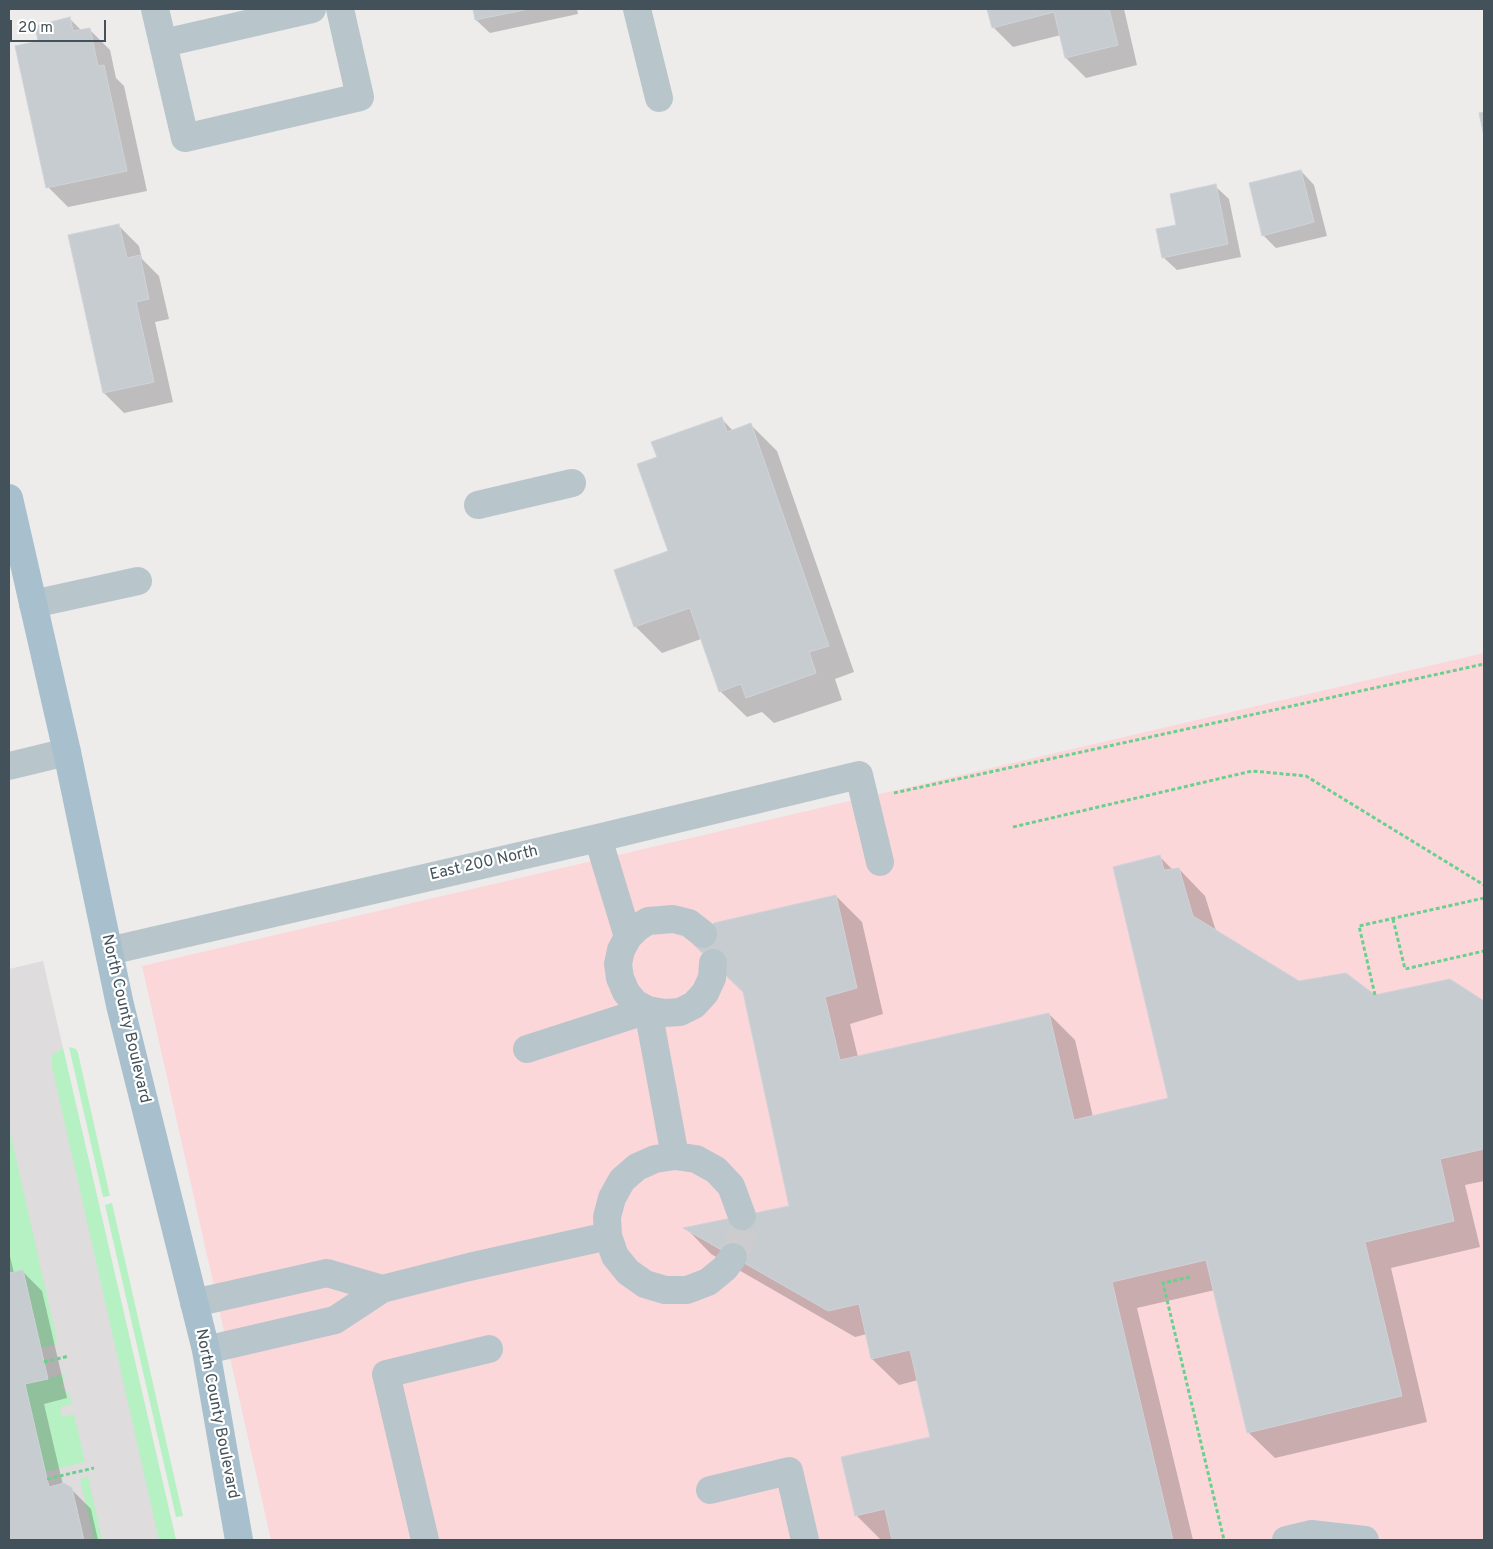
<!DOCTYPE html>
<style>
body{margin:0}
#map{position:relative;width:1493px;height:1549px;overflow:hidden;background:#eeebeb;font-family:Overpass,sans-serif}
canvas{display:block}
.frame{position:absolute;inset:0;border:10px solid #43525a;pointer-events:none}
.scale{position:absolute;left:10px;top:20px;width:96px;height:22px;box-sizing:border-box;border:2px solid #43525a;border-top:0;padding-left:6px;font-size:15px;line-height:18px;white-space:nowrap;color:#43525a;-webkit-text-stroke:4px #fff;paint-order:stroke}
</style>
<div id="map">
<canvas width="1493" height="1549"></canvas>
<div class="frame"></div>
<div class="scale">20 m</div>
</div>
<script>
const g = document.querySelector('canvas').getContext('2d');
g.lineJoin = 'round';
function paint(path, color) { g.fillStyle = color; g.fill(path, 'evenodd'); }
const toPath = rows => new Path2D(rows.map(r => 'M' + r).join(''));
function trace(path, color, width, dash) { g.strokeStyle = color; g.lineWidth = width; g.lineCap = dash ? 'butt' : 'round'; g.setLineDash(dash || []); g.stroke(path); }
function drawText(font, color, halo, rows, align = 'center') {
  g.font = font + ' Overpass,sans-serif'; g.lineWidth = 4.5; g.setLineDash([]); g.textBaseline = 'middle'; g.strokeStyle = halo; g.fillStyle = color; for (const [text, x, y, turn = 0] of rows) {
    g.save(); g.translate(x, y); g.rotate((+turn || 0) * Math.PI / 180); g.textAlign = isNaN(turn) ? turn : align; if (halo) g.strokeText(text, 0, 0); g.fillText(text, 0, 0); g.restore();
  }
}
const education = toPath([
 [43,961,176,1540,9,1540,9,969]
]);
const medical = toPath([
 [1484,653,1484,1540,271,1540,142,966]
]);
const green = toPath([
 [69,1047,76,1049,78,1053,110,1196,103,1197],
 [63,1048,176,1540,159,1540,52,1067,52,1055],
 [9,1127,57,1340,54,1345,41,1348,23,1270,9,1273],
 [112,1203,183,1516,176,1517,105,1205],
 [65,1374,62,1386,70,1396,72,1404,60,1407,62,1417,74,1414,85,1462,45,1472,25,1384],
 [88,1477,102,1540,94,1540,80,1479]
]);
const shadow = toPath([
 [474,9,577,9,578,14,490,33,476,20],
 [988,9,1124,9,1137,65,1086,78,1066,58,1061,35,1013,47,993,27],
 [70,19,82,31,90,30,110,50,116,78,124,86,147,191,68,207,48,187,40,42],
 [1301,171,1314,185,1327,236,1276,248,1263,235],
 [1215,186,1229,199,1241,257,1177,270,1163,257,1178,226],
 [119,226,139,246,142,259,159,276,169,319,155,322,173,402,124,413,104,393,70,236],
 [722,419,733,431,751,425,777,451,854,672,835,679,842,700,774,723,762,712,747,717,720,691,701,639,662,653,635,626,669,552,658,458],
 [1159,856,1173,870,1179,869,1205,896,1216,931,1299,982,1374,996,1449,981,1484,1002,1484,1181,1465,1185,1480,1247,1391,1268,1427,1422,1275,1458,1248,1432,1215,1290,1137,1308,1193,1540,881,1540,857,1516,932,1438,918,1380,899,1385,872,1359,867,1334,855,1337,711,1254,686,1228,790,1207,836,896,862,922,883,1014,850,1024,858,1057,1049,1014,1075,1040,1093,1117,1170,1099],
 [9,1252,14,1273,22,1271,42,1291,67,1398,44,1404,63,1485,71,1489,91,1509,98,1540,9,1540]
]);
const building = toPath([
 [473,9,529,9,475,20,473,9],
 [987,9,1109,9,1118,45,1065,58,1054,12,992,28,987,9],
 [70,17,73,31,90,28,98,66,104,65,127,171,46,188,15,46,38,41,35,26,70,17],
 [1484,112,1484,136,1479,113,1484,112],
 [1301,170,1314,222,1262,236,1249,183,1301,170],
 [1216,184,1228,244,1162,258,1156,229,1176,225,1170,194,1216,184],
 [119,224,127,258,140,255,149,299,136,302,154,382,103,393,68,235,119,224],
 [722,417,727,432,751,423,829,646,809,652,816,673,746,698,741,684,719,692,690,608,634,627,614,570,668,551,637,464,657,457,651,442,722,417],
 [1160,855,1164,870,1179,868,1193,916,1299,981,1346,973,1375,995,1450,979,1484,1001,1484,1149,1440,1159,1454,1221,1365,1242,1402,1396,1247,1433,1206,1260,1112,1282,1173,1540,892,1540,885,1509,855,1516,841,1457,930,1437,910,1350,871,1359,859,1304,828,1311,683,1228,789,1206,743,992,693,944,714,923,836,895,857,988,825,997,840,1060,1049,1013,1074,1120,1168,1098,1113,867,1160,855],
 [23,1270,48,1379,25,1384,49,1487,64,1483,72,1488,84,1540,9,1540,9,1273,23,1270]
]);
const minorTunnel = toPath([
 [733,1257,741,1238,742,1216]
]);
const path = toPath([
 [894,793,1484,664],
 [1013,827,1252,771,1306,776,1484,885],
 [1393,919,1405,969,1484,951],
 [1375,995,1359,926,1484,898],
 [1190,1277,1163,1283,1224,1540],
 [44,1362,69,1356],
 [47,1479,94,1468]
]);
const minor = toPath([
 [155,9,185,138,360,97,340,9],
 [637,9,659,98],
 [164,43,312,9],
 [478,505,572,483],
 [33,604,138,581],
 [9,766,67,752],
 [598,838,628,937],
 [703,934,689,923,673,919,648,921,637,928,628,937,621,950,618,964,620,978,626,992,635,1003,648,1010,664,1013,680,1012,694,1005,705,993,712,978,713,963],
 [109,951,598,838,859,775,880,862],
 [527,1049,648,1010,675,1156],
 [733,1257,725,1268,708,1282,687,1290,665,1290,645,1284,628,1272,615,1256,608,1236,607,1217,612,1198,622,1180,637,1167,655,1159,675,1156,696,1159,716,1170,731,1186,742,1216],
 [194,1303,327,1273,382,1289],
 [206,1350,335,1320,382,1289,469,1267,608,1236],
 [710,1490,789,1471,805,1540],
 [425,1540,386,1374,489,1349],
 [1286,1540,1311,1534,1365,1540]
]);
const major = toPath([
 [9,498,67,752,120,1005,206,1350,239,1540]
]);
const streetNames = [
 ["East 200 North",484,864,-13],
 ["North County Boulevard",125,1019,77],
 ["North County Boulevard",216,1414,79]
];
paint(education, '#dfdcdd');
paint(medical, '#fcd7da');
paint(green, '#b5f1c3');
paint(shadow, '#0003');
paint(building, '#c7ccd1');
trace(building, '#cfd3d8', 1);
trace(minorTunnel, '#ccccce', 28, [28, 14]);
trace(path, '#6bd08f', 3, [4, 2.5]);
trace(minor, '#b8c6cc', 28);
trace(major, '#a8c0cd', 28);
drawText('16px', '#43525a', '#fff', streetNames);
</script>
